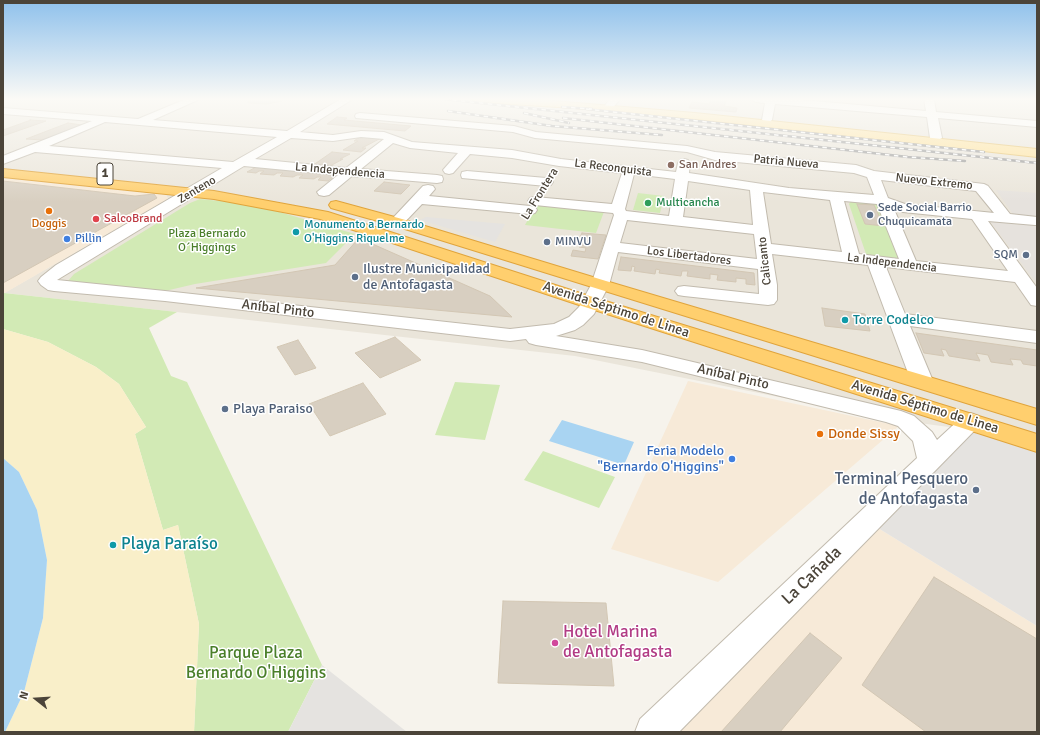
<!DOCTYPE html>
<meta charset="utf-8">
<style>
body{margin:0}
#map{position:relative;width:1040px;height:735px;overflow:hidden;background:#f6f3ec;font-family:Signika,sans-serif}
canvas{display:block}
.frame{position:absolute;inset:0;border:4px solid #4b4439;pointer-events:none}
.north{position:absolute;left:16px;top:679px;width:40px;height:40px;-webkit-text-stroke:3px #fff;paint-order:stroke;rotate:287deg;font-size:11px;font-weight:700;line-height:16px;text-align:center;color:#4b4439}
.north::after{content:'';display:block;margin:auto;width:14px;height:18px;background:#4b4439;clip-path:polygon(50% 0,100% 100%,50% 72%,0 100%)}
</style>
<div id="map">
<canvas width="1040" height="735"></canvas>
<div class="frame"></div>
<div class="north">N</div>
</div>
<script>
const g = document.querySelector('canvas').getContext('2d');
g.lineJoin = 'round';
function paint(path, color) { g.fillStyle = color; g.fill(path, 'evenodd'); }
const toPath = rows => new Path2D(rows.map(r => 'M' + r).join(''));
function trace(path, color, width, dash) { g.strokeStyle = color; g.lineWidth = width; g.lineCap = dash ? 'butt' : 'round'; g.setLineDash(dash || []); g.stroke(path); }
function drawText(font, color, halo, rows, align = 'center') {
  g.font = font + ' Signika,sans-serif'; g.lineWidth = 3; g.setLineDash([]); g.textBaseline = 'middle'; g.strokeStyle = halo; g.fillStyle = color; for (const [text, x, y, turn = 0] of rows) {
    g.save(); g.translate(x, y); g.rotate((+turn || 0) * Math.PI / 180); g.textAlign = isNaN(turn) ? turn : align; if (halo) g.strokeText(text, 0, 0); g.fillText(text, 0, 0); g.restore();
  }
}
const residential = toPath([
 [3,99,1037,99,1037,452,972,430,888,419,575,356,4,293,168,199,166,195,3,177]
]);
const commercial = toPath([
 [3,177,166,195,168,199,3,294],
 [688,381,899,426,718,582,611,549],
 [878,528,1037,626,1037,732,677,732]
]);
const industrial = toPath([
 [996,190,1037,193,1037,284,991,222,1021,225]
]);
const green = toPath([
 [638,193,664,196,660,213,633,210],
 [200,199,230,202,276,211,355,234,326,263,195,284,165,291,68,281,74,274,190,203],
 [851,201,877,204,904,261,872,257,866,254,849,204],
 [537,203,605,209,596,233,525,225],
 [4,293,177,312,149,328,171,376,187,382,322,665,288,732,194,732,199,624,178,525,163,530,135,434,146,427,119,384,96,367,48,342,3,329,3,294],
 [455,382,500,385,485,440,435,435],
 [543,451,615,477,599,508,524,480]
]);
const sand = toPath([
 [3,329,48,342,96,367,119,384,146,427,135,434,163,530,178,525,199,624,194,732,5,732,24,692,43,618,47,560,37,510,19,472,3,458]
]);
const parking = toPath([
 [426,217,505,224,495,242,420,220],
 [972,430,1037,452,1037,626,878,528],
 [322,665,407,732,288,732]
]);
const water = toPath([
 [562,420,634,442,624,465,549,441],
 [3,458,19,472,37,510,47,560,43,618,24,692,5,732,3,732]
]);
const building = toPath([
 [249,99,278,99,282,101,267,104,248,103,249,99],
 [711,99,727,99,724,106,737,108,736,112,689,108,692,102,709,104,711,99],
 [337,117,347,118,344,120,411,126,405,131,327,124,337,117],
 [30,120,46,121,3,136,3,130,31,120,30,120],
 [68,123,82,125,43,140,26,139,68,123],
 [361,136,381,138,362,148,366,148,361,152,343,150,358,141,354,141,361,136],
 [332,152,350,154,340,159,343,159,330,166,333,166,328,169,309,168,332,152],
 [258,166,337,174,328,181,318,180,321,177,317,177,314,179,299,178,303,175,297,175,293,177,280,176,283,173,277,173,274,175,260,174,264,171,259,171,256,173,247,172,258,166],
 [3,181,135,196,154,194,157,198,3,283,3,181],
 [384,182,410,185,401,194,374,191,384,182],
 [857,204,874,205,884,226,865,224,857,204],
 [582,233,606,235,598,259,571,256,573,250,585,252,586,248,579,247,582,240,590,241,591,238,580,237,582,233],
 [359,238,490,296,512,317,196,288,335,265,359,238],
 [621,257,754,273,755,285,746,284,746,279,736,278,736,282,717,280,718,275,710,274,710,279,687,276,688,271,682,271,681,276,659,273,660,270,656,269,655,274,634,271,635,267,632,266,631,271,618,270,621,257],
 [822,308,865,314,870,331,825,326,822,308],
 [916,333,1037,350,1037,366,1023,364,1021,360,1010,359,1013,365,991,362,988,355,976,353,980,361,949,356,946,350,941,349,944,356,924,353,916,333],
 [395,337,421,360,380,378,355,353,395,337],
 [298,340,316,368,295,375,277,347,298,340],
 [363,383,386,414,330,436,309,404,363,383],
 [934,577,1037,639,1037,732,926,732,862,685,934,577],
 [503,601,606,603,614,686,498,683,503,601],
 [810,633,842,658,780,732,721,732,810,633]
]);
const street = toPath([
 [186,99,200,99,153,120,287,131,341,99,353,99,300,132,333,135,361,131,384,132,412,142,512,150,561,159,676,172,678,163,680,160,684,159,688,160,690,163,689,173,789,188,874,195,867,177,854,173,715,160,687,152,535,138,513,132,356,118,355,116,356,114,360,113,514,126,536,132,687,146,715,152,856,165,874,171,984,184,988,186,1010,214,1037,217,1037,225,1035,225,988,221,1037,288,1037,306,1031,305,1015,282,886,267,905,314,1037,331,1037,343,910,326,933,381,930,386,922,388,914,386,911,381,868,265,772,254,777,285,777,300,774,304,768,305,684,296,678,295,675,291,678,287,684,286,759,294,758,269,618,252,609,285,594,314,583,325,575,330,556,336,642,350,901,411,914,416,932,432,937,440,963,416,971,413,979,416,983,421,979,426,679,732,635,732,640,719,917,458,913,441,898,426,886,422,642,362,536,345,529,343,526,339,510,341,165,301,54,291,48,290,41,285,38,281,41,277,56,265,222,168,35,152,3,164,3,156,92,121,3,114,3,108,138,119,186,99],
 [105,122,277,137,233,162,49,146,105,122],
 [361,137,384,139,346,168,255,159,291,138,333,141,361,137],
 [393,143,410,148,458,153,443,170,445,173,449,174,453,173,470,154,512,158,559,166,622,173,612,204,535,197,530,198,528,201,530,204,535,205,613,213,614,215,591,285,579,307,569,317,554,324,510,329,165,291,57,280,244,166,338,175,317,192,319,195,324,196,329,195,352,176,437,183,442,182,443,179,442,176,437,175,361,169,393,143],
 [634,174,675,179,669,216,626,211,625,209,634,174],
 [881,180,976,191,994,213,905,204,888,198,881,180],
 [688,181,750,190,753,225,683,217,688,181],
 [763,192,830,200,842,252,771,244,763,192],
 [844,201,877,204,899,259,859,254,844,201],
 [894,209,903,212,972,219,1008,271,916,261,894,209],
 [627,220,754,234,757,259,620,243,627,220],
 [610,99,620,99,611,110,605,110,603,108,610,99],
 [751,99,791,99,926,111,924,99,934,99,936,112,1037,121,1037,127,938,118,942,138,936,141,930,138,927,117,775,104,772,120,767,123,762,120,765,103,756,102,751,99],
 [467,171,546,178,551,179,553,182,551,185,546,186,462,178,461,175,462,172,467,171],
 [428,185,433,186,435,189,429,196,530,206,535,207,537,210,535,213,530,214,422,204,402,225,397,226,392,225,390,222,392,219,423,186,428,185]
]);
const primary = toPath([
 [472,99,530,99,695,113,1037,149,1037,157,695,119,574,108,477,102,472,99]
]);
const highway = toPath([
 [3,169,214,191,328,212,599,299,1037,434,1037,452,585,307,320,219,214,199,3,177,3,169],
 [336,201,402,219,606,281,1037,409,1037,425,392,225,331,208,329,205,331,202,336,201]
]);
const rail = toPath([
 [443,99,1037,163],
 [562,107,592,109],
 [586,109,984,152],
 [448,111,552,126,662,135],
 [524,113,569,123],
 [563,118,908,157,965,161]
]);
const markers = [
 [671,165,4,"#8d6e63"],
 [648,203,4,"#2e9e5b"],
 [49,211,4,"#e8710a"],
 [870,215,4,"#5c6f8a"],
 [96,219,4,"#e0444e"],
 [296,232,4,"#0f9aa8"],
 [67,239,4,"#3f7fe0"],
 [547,242,4,"#5c6f8a"],
 [1026,255,4,"#5c6f8a"],
 [355,277,4,"#5c6f8a"],
 [845,320,4,"#0f9aa8"],
 [225,409,4,"#5c6f8a"],
 [820,434,4,"#e8710a"],
 [732,459,4,"#3f7fe0"],
 [976,490,4,"#5c6f8a"],
 [113,545,4,"#0f9aa8"],
 [555,643,4,"#d1479c"]
];
const farStreetnames = [
 ["Patria Nueva",786,162,5],
 ["La Reconquista",613,168,7],
 ["La Independencia",340,171,5],
 ["Nuevo Extremo",934,182,6],
 ["Zenteno",197,190,-31],
 ["La Frontera",540,194,-58],
 ["Los Libertadores",689,256,7],
 ["Calicanto",765,261,-96],
 ["La Independencia",892,263,7]
];
const farEducationnames = [
 ["San Andres",679,165]
];
const farLeisurenames = [
 ["Multicancha",656,203]
];
const farServicenames = [
 ["Sede Social Barrio",878,208],
 ["Chuquicamata",878,222],
 ["MINVU",555,242],
 ["SQM",1018,255,"right"]
];
const farHealthnames = [
 ["SalcoBrand",104,219]
];
const farFoodnames = [
 ["Doggis",49,224]
];
const farCulturenames = [
 ["Monumento a Bernardo",304,225],
 ["O'Higgins Riquelme",304,239]
];
const farParknames = [
 ["Plaza Bernardo",207,234],
 ["O´Higgings",207,248]
];
const farShopnames = [
 ["Pillin",75,239]
];
const shields = [
 [105,174,16]
];
const shieldNames = [
 ["1",105,174]
];
const serviceNames = [
 ["Ilustre Municipalidad",363,269],
 ["de Antofagasta",363,285],
 ["Playa Paraiso",233,409]
];
const streetNames = [
 ["Aníbal Pinto",278,309,7],
 ["Avenida Séptimo de Linea",616,310,18],
 ["Aníbal Pinto",733,377,13],
 ["Avenida Séptimo de Linea",925,407,17]
];
const cultureNames = [
 ["Torre Codelco",853,320]
];
const foodNames = [
 ["Donde Sissy",828,434]
];
const shopNames = [
 ["Feria Modelo",724,451],
 ["\"Bernardo O'Higgins\"",724,467]
];
const nearServicenames = [
 ["Terminal Pesquero",968,480],
 ["de Antofagasta",968,500]
];
const nearCulturenames = [
 ["Playa Paraíso",121,545]
];
const nearStreetnames = [
 ["La Cañada",812,576,-44]
];
const nearHotelnames = [
 ["Hotel Marina",563,633],
 ["de Antofagasta",563,653]
];
const nearParknames = [
 ["Parque Plaza",256,654],
 ["Bernardo O'Higgins",256,674]
];
paint(residential, '#eae5da');
paint(commercial, '#f7ead8');
paint(industrial, '#e6e2dd');
paint(green, '#d2eab5');
paint(sand, '#f9efc9');
paint(parking, '#e5e3e0');
paint(water, '#a9d4f2');
paint(building, '#d8cfc1');
trace(building, '#d3c7b4', 1);
trace(street, '#c2bbae', 2);
trace(primary, '#e6c16a', 2);
trace(highway, '#e0a43c', 2);
paint(street, '#fff');
paint(primary, '#ffe39c');
paint(highway, '#ffcf6e');
trace(rail, '#9a9a9a', 2.5);
trace(rail, '#fff', 1.5, [4.5]);
const sky = g.createLinearGradient(0, 0, 0, 202);
sky.addColorStop(0, '#8fc1ec');
sky.addColorStop(0.49, '#fbfaf6');
sky.addColorStop(1, '#fbfaf600');
g.fillStyle = sky;
g.fillRect(0, 0, 1040, 202);
for (const [x, y, r, color] of markers) { const dot = new Path2D(); dot.arc(x, y, r, 0, 2 * Math.PI); g.fillStyle = color; g.fill(dot); trace(dot, '#fff', 1.5); }
drawText('12px', '#4b4439', '#fff', farStreetnames);
drawText('12px', '#785e54', '#fff', farEducationnames, 'left');
drawText('12px', '#27864d', '#fff', farLeisurenames, 'left');
drawText('12px', '#4e5e75', '#fff', farServicenames, 'left');
drawText('12px', '#be3a42', '#fff', farHealthnames, 'left');
drawText('12px', '#c56008', '#fff', farFoodnames);
drawText('12px', '#0d838f', '#fff', farCulturenames, 'left');
drawText('12px', '#4a7f2a', '#fff', farParknames);
drawText('12px', '#366cbe', '#fff', farShopnames, 'left');
for (const [x, y, w] of shields) { const box = new Path2D(); box.roundRect(x - w / 2, y - 11, w, 22, 3); g.fillStyle = '#fff'; g.fill(box); trace(box, '#4b4439', 1); }
drawText('bold 13px', '#4b4439', null, shieldNames);
drawText('14px', '#4e5e75', '#fff', serviceNames, 'left');
drawText('14px', '#4b4439', '#fff', streetNames);
drawText('14px', '#0d838f', '#fff', cultureNames, 'left');
drawText('14px', '#c56008', '#fff', foodNames, 'left');
drawText('14px', '#366cbe', '#fff', shopNames, 'right');
drawText('17px', '#4e5e75', '#fff', nearServicenames, 'right');
drawText('17px', '#0d838f', '#fff', nearCulturenames, 'left');
drawText('17px', '#4b4439', '#fff', nearStreetnames);
drawText('17px', '#b23c85', '#fff', nearHotelnames, 'left');
drawText('17px', '#4a7f2a', '#fff', nearParknames);
</script>
